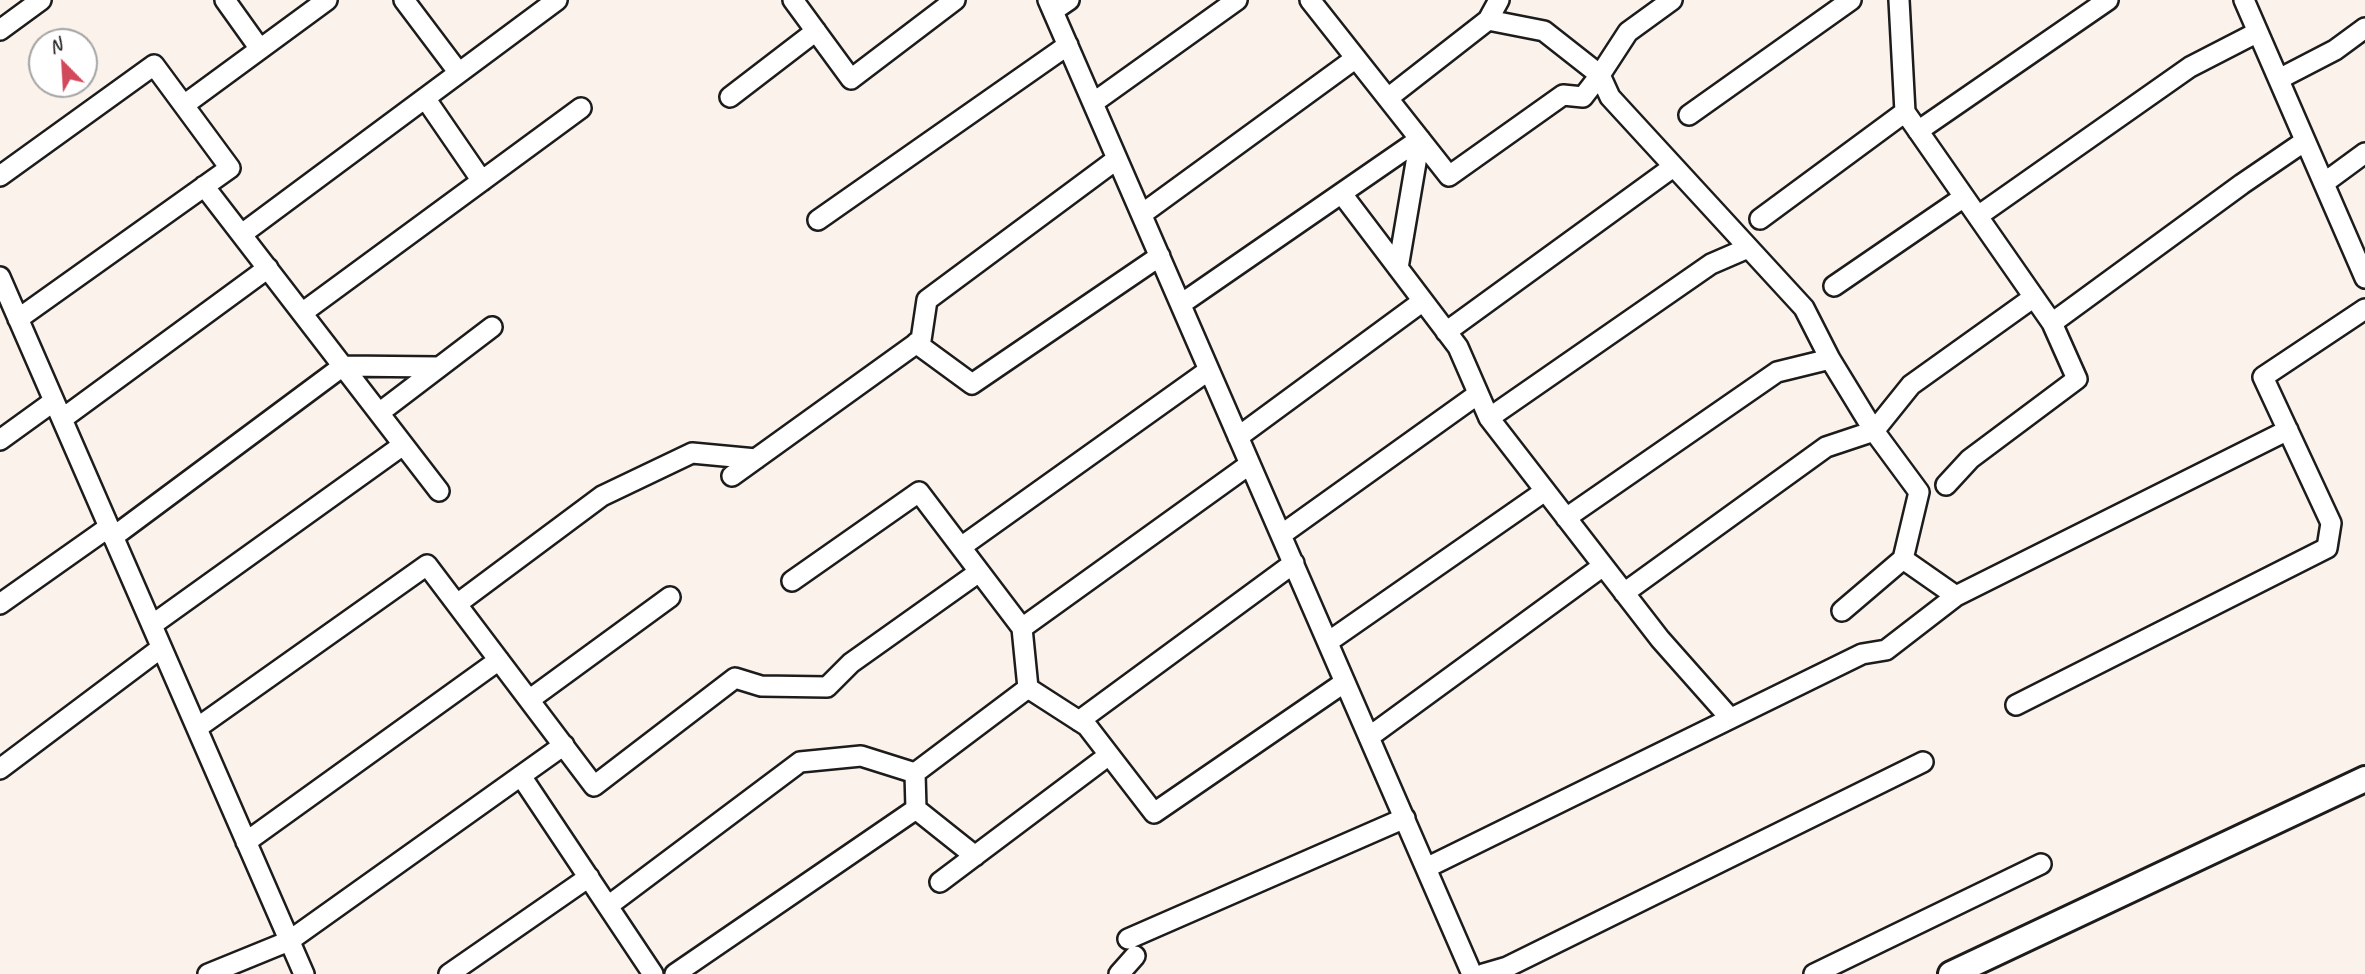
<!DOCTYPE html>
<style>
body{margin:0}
#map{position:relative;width:2365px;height:974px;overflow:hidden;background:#fbf3eb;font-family:Caveat,sans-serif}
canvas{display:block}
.north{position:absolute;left:28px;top:28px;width:70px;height:70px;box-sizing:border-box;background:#fff;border:2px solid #a4a4a4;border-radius:50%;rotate:336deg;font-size:19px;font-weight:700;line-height:28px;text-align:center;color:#1c1c1c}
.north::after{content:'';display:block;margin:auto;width:24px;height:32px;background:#d1495b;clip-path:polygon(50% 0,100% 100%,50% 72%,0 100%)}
</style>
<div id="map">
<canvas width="2365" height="974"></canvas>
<div class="north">N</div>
</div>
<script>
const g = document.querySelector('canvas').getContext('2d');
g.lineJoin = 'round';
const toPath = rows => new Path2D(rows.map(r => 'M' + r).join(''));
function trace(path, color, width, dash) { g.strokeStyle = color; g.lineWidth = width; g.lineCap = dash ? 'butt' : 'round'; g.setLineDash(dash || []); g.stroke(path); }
const minor = toPath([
 [225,0,260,49],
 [404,0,459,73],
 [793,0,851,79,955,0],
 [1048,0,1472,974],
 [1310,0,1449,176,1563,95,1583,97,1600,75,1610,97,1804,308,1830,359,1874,431,1919,492,1903,559,1842,611],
 [1899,0,1905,112,2052,323,2077,379,1970,459,1946,485],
 [2244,0,2365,278],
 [1053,11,1069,0],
 [1488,20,1544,31,1600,75,1628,32,1672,0],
 [0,30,41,0],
 [2279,79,2335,50,2365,28],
 [730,97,816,31],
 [425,98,482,181],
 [1388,98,1488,20,1499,0],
 [1093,103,1237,0],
 [184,105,327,0],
 [1689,115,1851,0],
 [1918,131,2108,0],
 [0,176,154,65,230,168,18,319],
 [2324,183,2365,153],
 [204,186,439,491],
 [1342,194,1458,347,1489,418,1660,639,1730,718],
 [1142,214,1356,58],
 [1978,216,2190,67,2258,32],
 [1760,219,1905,112],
 [818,220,1068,45],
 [242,234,557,0],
 [1398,268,1420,139],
 [0,277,304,974],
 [1834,286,1964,197],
 [1181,304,1420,139],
 [302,313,581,108],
 [2052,323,2242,184,2305,141],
 [1446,332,1673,167],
 [916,343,972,384,1160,256],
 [379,413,492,327],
 [1489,418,1711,264,1748,248],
 [62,419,268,268],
 [1238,437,1423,301],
 [0,440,54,401],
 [732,476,921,340,927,300,1117,159],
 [1566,518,1777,372,1830,359],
 [1281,535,1478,394],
 [113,537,343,366,439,367],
 [961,547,1209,370],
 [792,581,919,492,1022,628,1028,688,1087,726,1154,813,1345,682],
 [1624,593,1826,447,1874,431,1911,385,2034,297],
 [1956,596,2288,430],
 [0,604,109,527],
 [457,604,602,496,692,453,756,459],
 [152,625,403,445],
 [1022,628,1250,464],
 [1328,642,1545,491],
 [529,700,670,597],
 [2016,705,2327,548,2331,523,2263,377,2365,309],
 [1079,721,1294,563],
 [197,728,427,565,594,786,735,678,761,686,827,687,851,663,979,572],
 [1369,737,1603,566],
 [0,769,161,648],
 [915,773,1028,688],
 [521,776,653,974],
 [916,809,975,856],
 [246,842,499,660],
 [1426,868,1862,654,1886,650,1956,596,1903,559],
 [940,882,1109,755],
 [608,906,800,762,861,756,915,773,916,809],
 [1128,939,1405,818],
 [208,974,289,941,564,745],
 [449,974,589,877],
 [675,974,916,809],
 [1119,974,1135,956],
 [1483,974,1507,967,1923,762],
 [1814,974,2041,864]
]);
const tertiary = toPath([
 [1951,974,2365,779]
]);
trace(minor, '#1c1c1c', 24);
trace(tertiary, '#1c1c1c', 30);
trace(minor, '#fff', 19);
trace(tertiary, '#fff', 24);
</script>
